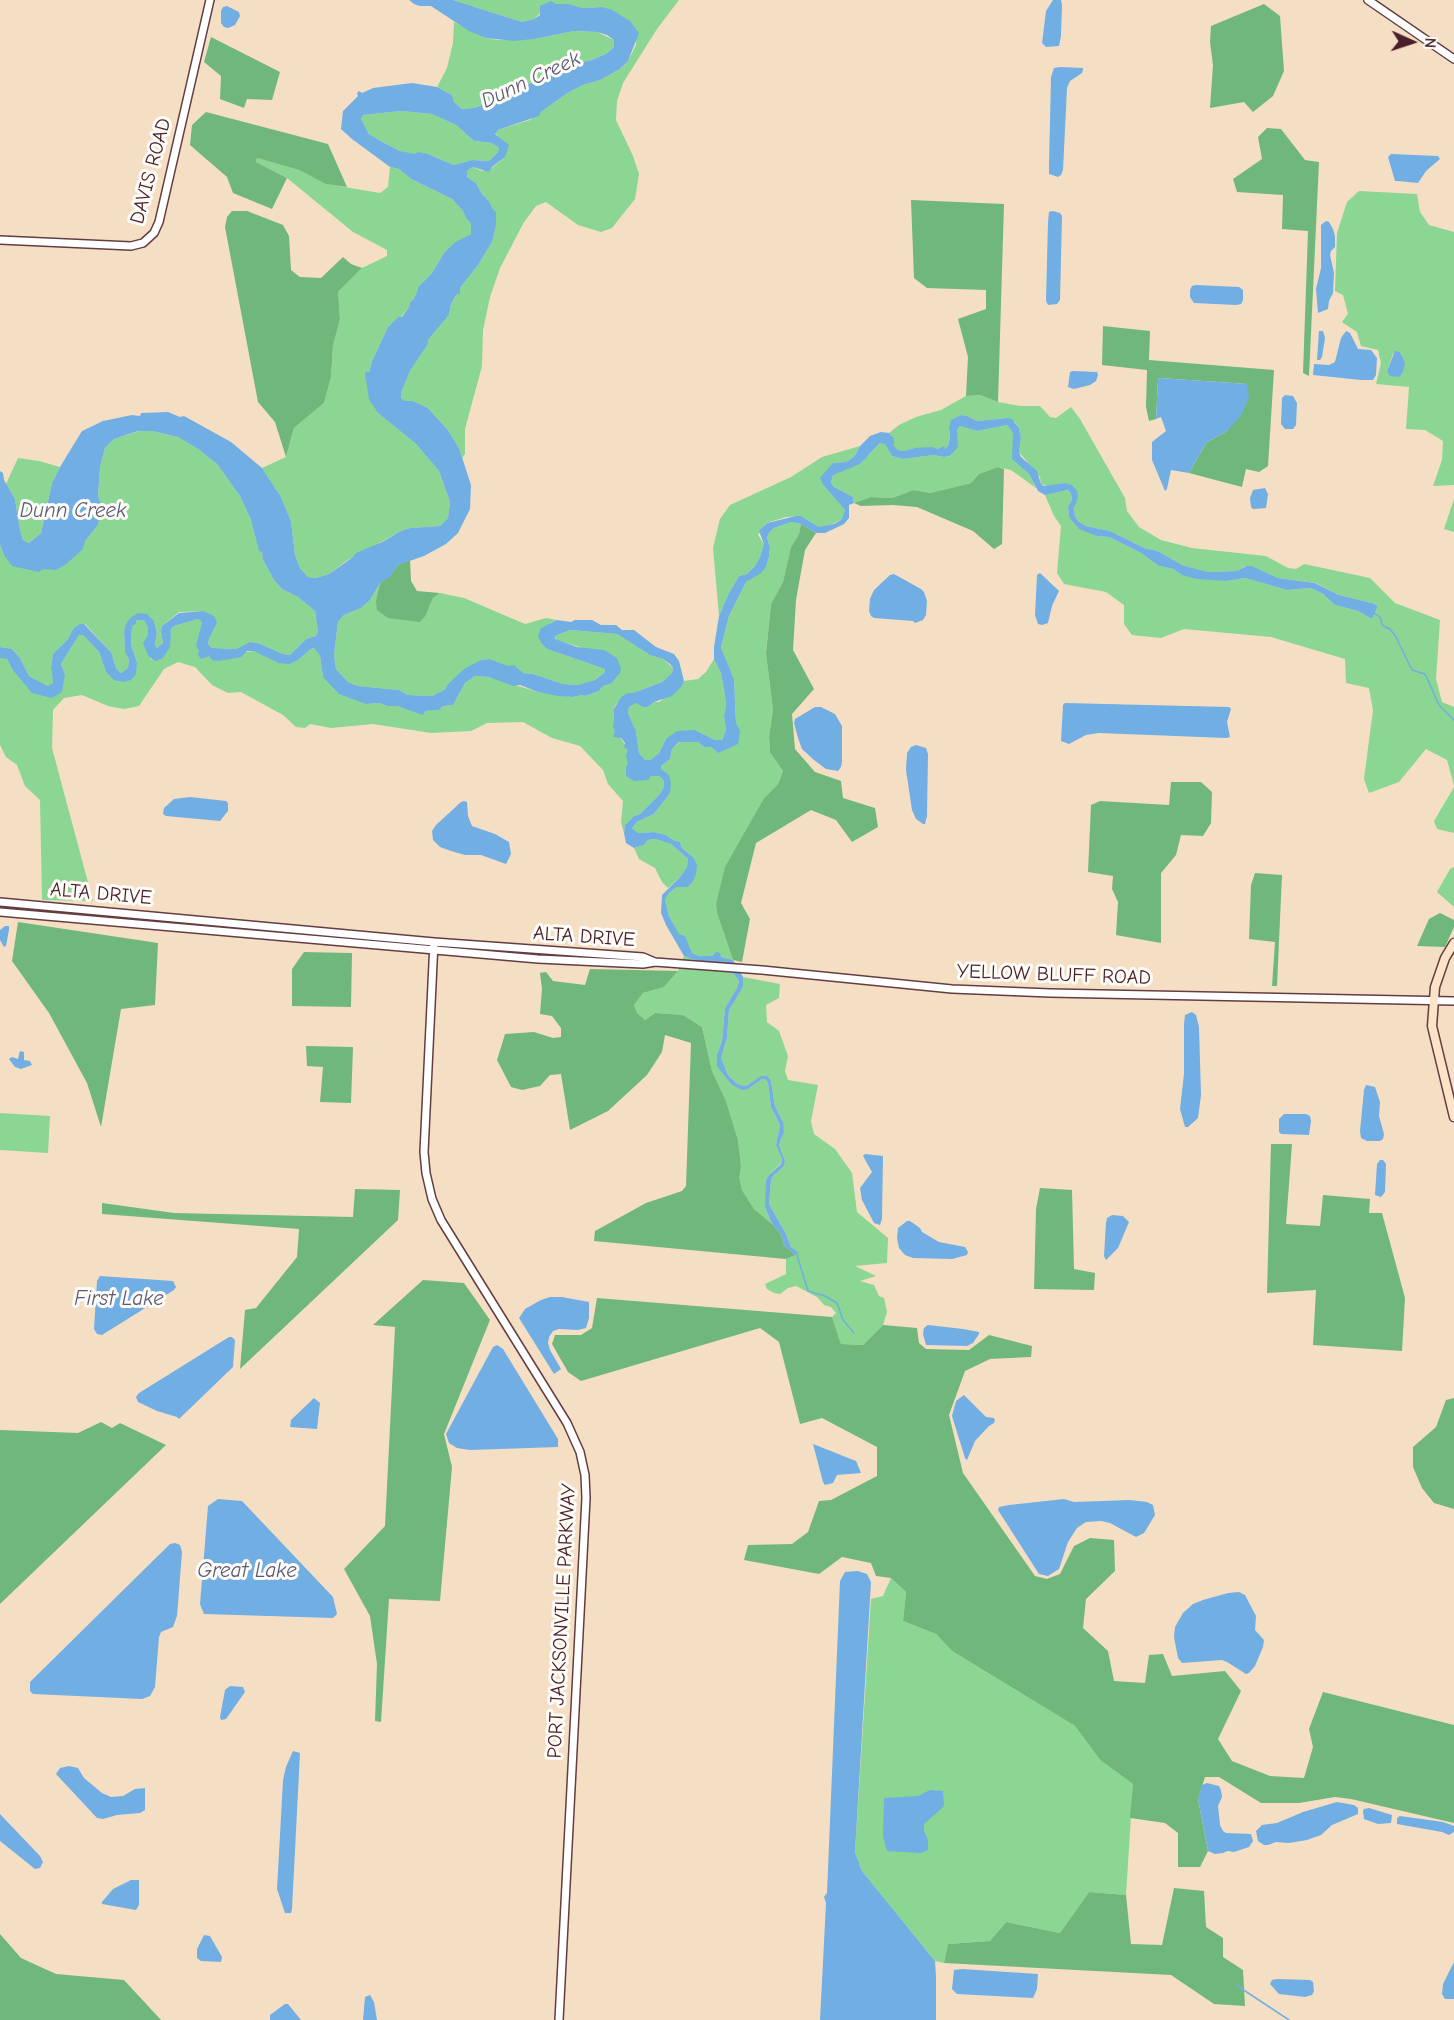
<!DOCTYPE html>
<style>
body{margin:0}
#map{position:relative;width:1454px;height:2020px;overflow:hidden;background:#f4dfc4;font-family:"Comic Neue",sans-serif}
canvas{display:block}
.north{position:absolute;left:1382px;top:12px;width:60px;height:60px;-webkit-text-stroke:4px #fdfcf7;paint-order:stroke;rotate:93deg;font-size:16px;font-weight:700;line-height:24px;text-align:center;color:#4a1f2b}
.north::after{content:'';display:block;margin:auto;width:21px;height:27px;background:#4a1f2b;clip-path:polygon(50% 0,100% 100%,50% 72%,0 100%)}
</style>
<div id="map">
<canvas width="1454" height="2020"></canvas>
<div class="north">N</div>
</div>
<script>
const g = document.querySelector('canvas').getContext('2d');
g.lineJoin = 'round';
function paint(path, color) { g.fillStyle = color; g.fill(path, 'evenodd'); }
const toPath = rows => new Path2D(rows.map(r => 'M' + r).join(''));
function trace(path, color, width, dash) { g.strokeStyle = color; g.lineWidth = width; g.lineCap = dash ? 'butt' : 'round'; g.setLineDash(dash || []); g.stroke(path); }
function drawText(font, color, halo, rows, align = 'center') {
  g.font = font + ' "Comic Neue",sans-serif'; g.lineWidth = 6; g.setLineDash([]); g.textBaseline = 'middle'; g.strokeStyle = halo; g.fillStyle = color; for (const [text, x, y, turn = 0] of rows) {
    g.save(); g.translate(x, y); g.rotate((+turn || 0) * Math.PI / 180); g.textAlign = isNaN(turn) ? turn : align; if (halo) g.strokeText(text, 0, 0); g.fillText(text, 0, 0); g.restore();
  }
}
const green = toPath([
 [453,0,679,0,657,29,623,83,617,101,616,120,633,156,639,174,635,199,612,228,601,232,578,225,546,202,536,206,524,222,500,268,490,297,483,330,482,366,465,429,465,454,462,458,459,448,447,429,428,408,413,401,405,401,401,398,401,393,410,371,428,344,428,340,449,315,451,304,460,288,478,265,492,242,496,226,489,201,482,194,476,183,467,177,467,171,473,167,482,171,492,168,505,157,499,137,495,133,498,130,530,120,569,92,583,85,600,80,620,69,628,61,636,45,636,39,602,7,583,8,569,4,556,4,541,12,534,19,522,22],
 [454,22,486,38,498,40,534,39,574,31,597,32,614,40,614,47,606,54,589,61,573,62,554,70,513,93,507,94,498,104,493,105,487,103,474,108,462,109,454,102,452,95,437,87,447,68,453,43],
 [401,111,432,114,456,125,474,141,492,143,499,148,498,152,489,161,472,160,454,165,428,154,415,155,400,151,384,143,369,134,361,119,363,115],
 [257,158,299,170,327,184,380,193,388,187,390,167,399,169,411,179,452,199,463,211,466,218,471,224,471,234,444,253,432,273,418,287,419,290,414,299,410,302,409,307,401,317,398,317,388,327,372,361,369,372,378,413,416,444,439,471,450,502,448,518,440,526,410,528,401,531,346,561,329,574,316,578,308,577,300,568,295,555,291,521,281,497,262,468,286,457,294,428,324,403,331,377,333,346,340,319,338,292,362,268,387,256,387,250,353,232,287,178,256,162],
 [1359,191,1417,194,1420,212,1429,225,1454,232,1454,485,1433,486,1442,460,1443,441,1425,430,1406,429,1409,387,1376,384,1381,363,1378,350,1361,346,1357,332,1342,322,1348,314,1343,295,1335,291,1337,233,1347,202],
 [1400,352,1405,362,1387,371,1393,354],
 [980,395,998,402,1020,406,1040,406,1050,417,1056,418,1071,407,1080,419,1125,498,1127,511,1139,527,1161,540,1192,548,1266,556,1288,568,1296,569,1304,564,1370,578,1395,603,1440,620,1436,679,1442,702,1454,707,1454,786,1447,760,1426,749,1399,782,1369,793,1364,779,1373,710,1369,688,1346,683,1345,659,1271,637,1184,629,1161,638,1132,635,1124,624,1124,605,1106,592,1064,584,1057,573,1061,526,1054,516,1045,495,1068,490,1071,494,1072,499,1068,507,1069,517,1097,536,1109,537,1141,553,1159,566,1173,569,1182,575,1227,581,1245,578,1287,590,1311,588,1323,594,1335,605,1358,611,1372,619,1378,606,1372,603,1339,595,1316,583,1278,578,1252,566,1245,566,1237,571,1208,572,1182,565,1158,551,1144,548,1110,531,1086,526,1078,521,1075,516,1072,485,1066,483,1050,487,1041,484,1040,477,1019,452,1021,437,1019,428,1015,422,1007,418,977,421,967,416,961,415,952,420,949,428,950,437,948,446,945,449,914,448,904,451,897,450,894,446,894,438,889,433,899,425,916,417,941,410,966,396],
 [1007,425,1013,433,1013,459,1029,474,1036,488,1011,470,998,467,979,474,971,483,930,493,914,490,892,498,871,497,854,503,853,497,834,487,831,483,833,475,869,455,880,443,885,443,892,456,903,459,934,455,944,457,951,456,957,430,960,426,977,431],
 [139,431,152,431,178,437,198,449,217,464,240,496,251,520,259,550,262,552,263,560,274,580,282,589,298,597,315,611,318,631,316,636,306,639,290,655,283,654,258,643,250,642,236,649,212,648,208,644,209,639,217,623,203,611,179,612,162,626,161,632,163,643,157,648,155,646,157,633,154,621,130,618,124,631,125,651,129,659,128,668,121,673,116,668,111,652,85,624,73,629,68,639,53,654,51,667,53,683,48,686,29,676,20,658,12,649,0,647,0,545,4,555,43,569,56,569,85,541,98,525,102,506,98,496,100,467,105,448,114,439],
 [860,446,854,457,846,462,833,463,824,486,845,510,841,520,826,527,819,527,801,516,786,517,766,523,758,535,764,544,760,557,755,566,747,574,739,576,728,595,719,616,713,548,720,519,730,505,791,477,822,457],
 [18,458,39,461,60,467,52,483,41,533,29,543,23,540,20,530,15,499,6,484],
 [1454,499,1454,532,1444,529],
 [791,522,801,524,799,534,791,547,783,582,771,604,766,652,773,710,769,736,770,751,783,771,778,784,764,798,726,867,716,904,717,913,733,960,721,957,699,956,692,953,679,935,669,916,665,900,669,893,677,887,688,887,693,857,682,848,680,842,673,840,666,835,654,832,638,833,632,828,637,822,654,814,670,793,661,766,670,759,672,749,680,742,698,742,704,747,711,747,718,753,736,723,734,679,721,649,729,616,746,582,766,567,769,557,770,547,767,538,769,533,774,528],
 [380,583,376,600,426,615,433,598,440,593,464,598,525,624,546,618,557,620,550,623,542,644,547,649,605,669,605,672,595,680,577,685,563,684,533,674,523,673,488,659,481,660,446,689,432,696,408,695,399,690,358,686,348,682,336,669,334,655,338,622,344,615,361,608,370,600],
 [141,619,144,620,148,628,151,660,171,633,171,629,174,626,198,619,202,622,200,635,209,656,255,651,278,663,298,660,311,649,315,648,320,656,323,677,366,704,380,703,387,706,397,706,423,714,424,711,439,710,443,706,453,705,465,683,475,676,489,677,538,692,573,697,582,695,585,696,599,691,603,686,612,683,620,673,590,650,556,640,555,636,570,630,617,634,650,655,663,659,673,668,672,673,662,682,633,693,616,704,614,709,613,726,628,750,627,756,629,763,651,776,659,776,664,781,664,787,659,795,640,814,634,816,625,825,624,833,621,822,623,801,608,784,603,770,580,746,552,738,523,722,487,723,471,731,431,733,373,724,331,728,310,724,305,728,296,727,283,715,241,692,228,693,212,685,195,667,178,662,164,669,139,706,124,709,108,706,82,695,64,698,53,710,52,748,93,901,42,900,40,800,25,786,17,765,6,757,0,745,0,658,3,657,7,659,12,669,52,698,65,674,61,664,79,635,83,635,99,652,106,672,114,679,123,682,137,662,131,645,132,626,135,620],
 [714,659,721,673,725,695,726,706,724,716,726,730,722,740,715,740,695,730,666,739,659,753,651,761,645,760,639,753,636,731,628,713,629,707,636,703,648,707,654,702,659,702,682,686,684,681,698,679,706,672],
 [1454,787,1454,833,1437,829,1434,821],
 [655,839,671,844,688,859,687,867,681,876,668,888,662,882,655,868,639,859,634,848,644,845,648,840],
 [1454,867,1454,907,1437,892,1450,869],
 [684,956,734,974,739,981,737,988,725,1008,722,1041,717,1056,731,1084,748,1089,762,1079,766,1080,768,1083,771,1107,780,1125,776,1145,782,1159,781,1163,769,1175,765,1207,772,1224,754,1209,742,1190,738,1178,741,1166,738,1140,726,1101,712,1071,702,1027,683,1015,655,1013,645,1020,637,1013,634,1005,643,993,664,987,678,971],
 [743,977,780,984,779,998,766,1005,767,1022,779,1031,788,1056,785,1071,788,1080,818,1085,811,1121,814,1134,835,1149,852,1173,857,1212,888,1238,887,1263,855,1266,876,1276,860,1281,874,1285,879,1296,884,1298,887,1312,883,1325,863,1345,841,1344,832,1317,836,1313,831,1307,824,1305,817,1297,796,1286,788,1288,780,1294,774,1293,767,1289,765,1284,786,1274,786,1259,798,1253,791,1247,786,1234,769,1204,771,1181,773,1176,784,1166,785,1161,779,1145,782,1138,783,1122,775,1106,771,1081,762,1076,748,1085,743,1086,736,1083,728,1075,721,1058,727,1038,729,1009,743,987],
 [0,1113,50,1116,48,1153,0,1150],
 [891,1578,906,1592,903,1621,936,1634,952,1651,1075,1726,1100,1760,1133,1784,1126,1895,1089,1892,1060,1933,1006,1922,990,1941,948,1944,944,1963,935,1961,862,1871,855,1852,871,1599,883,1596]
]);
const forest = toPath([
 [1264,4,1280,16,1284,71,1273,96,1253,112,1244,102,1210,108,1213,65,1210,42,1211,26],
 [211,37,280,72,272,100,247,99,244,108,220,99,221,76,204,62],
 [206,112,328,144,347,187,326,184,299,170,257,158,256,162,287,178,272,209,233,193,227,177,190,145,192,125],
 [1267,128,1281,129,1305,160,1319,162,1309,376,1303,373,1308,231,1282,229,1283,195,1237,192,1233,179,1262,159,1258,137],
 [911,200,1004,204,998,402,980,395,966,396,968,357,958,319,986,309,986,290,927,288,914,278],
 [232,211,247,211,283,225,289,236,291,270,300,277,321,278,343,257,351,264,362,268,338,292,340,319,333,346,331,377,324,403,294,428,286,457,275,422,258,402,225,227,227,217],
 [1103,326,1150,331,1149,360,1274,370,1268,466,1259,472,1246,469,1242,487,1189,473,1206,443,1227,431,1247,384,1160,378,1158,380,1156,419,1149,421,1146,407,1147,370,1102,365],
 [998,467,1004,469,1002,544,994,549,973,531,917,507,893,505,861,506,854,503,871,497,892,498,914,490,930,493,971,483,979,474],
 [801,524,816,533,805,550,796,600,793,650,814,689,792,714,795,749,815,772,841,781,843,798,875,808,878,827,852,842,836,820,811,810,756,843,741,903,750,919,742,962,733,960,717,913,716,904,725,867,764,798,778,784,783,771,770,752,769,736,773,710,766,653,771,604,783,582,791,547,799,534],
 [410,560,411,581,417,591,440,593,433,598,426,615,420,622,388,618,377,610,376,600,380,583,389,577,398,565],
 [1171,782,1201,782,1212,792,1211,823,1203,836,1181,835,1176,855,1161,873,1161,943,1116,935,1118,902,1112,889,1113,876,1088,872,1091,805,1100,801,1169,805],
 [1255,873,1282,875,1277,986,1272,986,1275,942,1249,939,1251,885],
 [1440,913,1454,920,1454,927,1445,947,1417,946,1429,919],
 [18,922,158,943,155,1005,121,1009,101,1127,87,1083,49,1013,12,961],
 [304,952,352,953,351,1007,292,1006,292,969],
 [590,969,678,971,664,987,643,993,634,1005,637,1013,645,1020,655,1013,683,1015,702,1027,712,1071,726,1101,738,1140,741,1166,739,1178,742,1190,754,1209,772,1224,781,1234,784,1245,795,1255,786,1259,594,1241,595,1231,646,1203,682,1191,686,1186,691,1043,665,1035,662,1052,647,1075,608,1111,570,1130,561,1074,550,1075,540,1086,522,1090,511,1087,497,1060,505,1034,534,1032,553,1038,561,1037,561,1028,552,1016,540,1014,542,989,540,973,546,972,553,981,585,985],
 [306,1046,353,1047,351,1103,320,1102,323,1067,307,1066],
 [1271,1144,1292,1144,1286,1224,1320,1226,1323,1195,1370,1199,1369,1213,1382,1213,1405,1298,1402,1351,1313,1345,1316,1290,1267,1293],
 [1040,1188,1072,1190,1074,1269,1095,1273,1094,1290,1034,1289,1036,1209],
 [355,1189,400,1190,398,1220,240,1369,245,1310,256,1308,297,1257,299,1229,102,1214,102,1203,174,1213,353,1217],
 [423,1280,464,1283,490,1320,444,1434,452,1467,440,1601,389,1599,381,1722,375,1721,377,1664,370,1616,344,1569,385,1526,395,1327,373,1325],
 [597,1298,832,1317,841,1344,863,1345,883,1325,917,1328,919,1343,926,1349,969,1350,989,1335,1032,1346,1031,1357,990,1359,965,1371,949,1415,963,1473,1035,1576,1047,1579,1060,1574,1074,1546,1090,1538,1114,1540,1115,1571,1086,1599,1083,1628,1108,1651,1114,1681,1145,1683,1149,1655,1163,1654,1172,1676,1225,1671,1241,1691,1218,1739,1232,1761,1270,1776,1304,1778,1313,1747,1309,1729,1323,1692,1454,1725,1454,1823,1351,1799,1335,1797,1299,1803,1261,1803,1219,1777,1205,1777,1198,1799,1208,1851,1200,1867,1178,1867,1178,1833,1165,1823,1130,1818,1133,1784,1100,1760,1075,1726,952,1651,936,1634,903,1621,906,1592,891,1578,876,1576,871,1563,842,1557,819,1574,744,1560,748,1545,792,1544,808,1532,819,1501,831,1500,877,1476,877,1447,822,1418,800,1424,779,1342,760,1328,581,1381,568,1372,552,1344,555,1335,581,1335,592,1328],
 [1454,1398,1454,1509,1434,1503,1422,1488,1413,1467,1413,1447,1436,1427,1446,1400],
 [101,1422,112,1428,120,1423,166,1445,0,1604,0,1430,78,1433],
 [1174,1888,1204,1891,1206,1927,1223,1938,1223,1957,1243,1970,1245,2006,1214,2004,1171,1975,944,1963,948,1944,990,1941,1006,1922,1060,1933,1089,1892,1126,1895,1131,1944,1162,1945],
 [0,1934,21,1958,56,1974,124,1980,161,2020,0,2020]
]);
const water = toPath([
 [409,0,453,0,522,22,534,19,540,15,540,6,551,1,556,4,569,4,583,8,602,7,612,10,630,21,639,33,628,61,620,69,600,80,583,85,569,92,541,112,539,116,498,130,495,134,509,145,505,157,492,167,489,172,473,167,467,171,467,177,476,183,482,194,489,201,492,208,496,212,496,226,492,242,478,265,460,288,460,294,456,295,451,304,449,315,428,340,428,344,410,371,401,393,401,398,405,401,413,401,428,408,447,429,459,448,471,485,470,509,458,533,446,544,424,556,398,565,390,577,380,583,370,600,361,608,344,615,338,622,334,655,336,669,348,682,358,686,399,690,408,695,432,696,446,689,447,685,464,669,481,660,489,659,508,666,514,665,523,673,533,674,563,684,577,685,595,680,605,672,605,669,547,649,542,644,538,636,541,628,557,620,571,622,575,620,592,620,601,625,616,625,622,630,634,630,656,647,674,654,679,661,684,681,682,686,672,696,654,702,648,707,643,707,636,703,629,707,628,713,636,731,639,753,645,760,651,760,659,753,666,739,677,731,695,730,715,740,722,740,726,730,724,716,726,706,725,695,721,673,714,659,714,647,719,616,728,595,739,576,747,574,755,566,760,557,764,544,759,531,767,523,796,516,801,516,819,527,834,524,841,520,845,510,824,486,820,478,833,463,846,462,854,457,860,446,870,436,881,432,889,433,894,438,894,446,898,450,904,451,914,448,932,447,938,449,944,446,945,449,948,446,950,437,949,428,951,420,961,415,967,416,977,421,1007,418,1012,419,1019,428,1021,437,1019,452,1021,457,1037,471,1041,484,1044,486,1066,483,1072,485,1077,491,1078,497,1074,508,1075,516,1078,521,1086,526,1110,531,1144,548,1158,551,1182,565,1208,572,1237,571,1246,566,1252,566,1278,578,1315,583,1339,595,1372,603,1378,606,1372,619,1358,611,1335,605,1323,594,1311,588,1287,590,1245,578,1227,581,1197,579,1182,575,1173,569,1159,566,1141,553,1109,537,1097,536,1079,529,1069,517,1068,507,1072,499,1071,494,1068,490,1045,495,1038,491,1029,474,1012,459,1013,433,1007,425,977,431,960,426,957,430,958,447,950,456,944,457,934,455,903,459,892,456,885,444,880,443,860,464,833,475,831,483,834,487,853,497,854,503,849,505,849,518,844,524,825,533,816,533,801,524,791,522,774,528,769,533,767,538,770,547,769,557,766,567,761,573,746,582,729,616,721,648,734,679,736,723,740,731,738,744,718,753,711,747,704,747,698,742,679,742,672,749,670,759,661,766,662,770,669,775,671,784,670,793,654,814,637,822,632,828,638,833,654,832,666,835,673,840,680,842,682,848,693,857,697,865,696,874,693,881,688,887,677,887,669,893,665,900,669,916,679,934,685,936,692,953,699,956,712,956,716,952,720,953,721,957,733,960,743,977,743,987,729,1010,727,1038,721,1058,728,1075,736,1083,743,1086,748,1085,761,1076,767,1076,771,1081,775,1106,783,1122,784,1132,779,1145,785,1161,784,1166,773,1176,771,1181,769,1204,786,1234,791,1247,799,1253,795,1255,784,1245,781,1234,772,1224,765,1207,766,1181,769,1175,781,1164,782,1159,776,1145,780,1125,771,1107,768,1083,766,1080,762,1079,748,1089,742,1090,731,1084,717,1066,717,1055,722,1041,725,1008,737,988,739,981,734,974,684,956,666,925,661,913,662,895,681,876,687,867,688,859,671,844,655,839,648,840,644,845,634,848,626,843,624,833,625,825,634,816,640,814,659,795,664,787,664,781,659,776,651,776,648,780,634,781,626,776,626,767,628,763,626,755,628,750,624,747,625,743,621,738,613,737,615,731,613,727,614,709,621,697,628,693,633,693,662,682,672,673,673,668,670,664,663,659,650,655,617,634,570,630,555,636,555,639,577,647,604,650,617,658,621,669,620,673,612,683,603,686,599,691,585,696,582,695,573,697,558,696,538,692,520,685,513,686,489,677,475,676,465,683,453,705,443,706,439,710,425,711,423,715,397,706,387,706,380,703,366,704,339,694,323,677,320,656,314,648,311,649,298,660,289,664,278,663,254,651,247,651,241,657,219,661,212,660,209,656,201,659,198,655,199,650,196,646,202,622,198,619,174,626,171,629,170,647,163,658,156,661,149,657,143,643,148,635,148,628,144,620,136,620,136,624,132,626,131,645,137,662,136,674,131,680,123,682,114,680,106,672,99,652,83,635,79,635,61,664,65,674,62,692,52,698,32,693,12,669,7,659,0,658,0,647,12,649,20,658,29,676,48,686,53,683,51,667,53,654,68,639,73,629,80,624,84,624,111,652,116,668,121,673,128,668,129,659,125,652,124,631,126,624,130,618,138,613,147,614,154,621,157,633,155,645,157,648,163,643,161,632,162,626,179,613,203,611,214,616,217,623,209,639,208,644,212,648,236,649,250,642,258,643,283,654,290,655,306,639,316,636,318,631,315,611,298,597,282,589,274,580,263,560,262,552,259,551,251,520,240,496,217,464,198,449,178,437,152,431,138,431,114,439,105,448,100,467,98,496,102,506,98,525,85,541,83,549,65,565,56,570,43,569,39,572,12,566,4,555,0,545,0,471,3,473,4,480,15,499,20,530,23,540,29,543,41,533,52,483,60,467,82,431,103,421,132,415,140,416,141,413,168,412,180,417,184,416,231,442,262,468,281,497,291,521,295,555,300,568,308,577,316,578,329,574,353,557,356,553,382,542,401,531,410,528,440,526,448,518,450,502,439,471,416,444,378,413,369,399,365,374,366,372,369,372,372,361,388,327,398,317,402,317,409,307,410,302,414,299,418,290,418,287,432,273,444,253,454,243,471,234,471,224,466,218,463,211,452,199,411,179,399,169,390,167,352,139,341,129,343,111,358,96,357,93,359,91,362,93,373,88,412,83,437,87,452,95,454,102,462,109,474,108,487,103,493,105,498,103,507,94,513,93,554,70,573,62,589,61,606,54,614,47,614,40,607,35,597,32,574,31,534,39,514,41,486,38,469,31,431,6,420,6,414,4],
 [401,111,432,114,456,125,474,141,492,143,499,148,498,152,489,161,472,160,454,165,428,154,418,152,415,154,400,151,384,143,369,134,361,119,363,115],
 [1053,0,1061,0,1062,5,1061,36,1059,46,1046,47,1042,43,1046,11],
 [227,6,239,12,240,16,235,25,228,28,224,27,221,23,221,11,223,7],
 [1060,67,1083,68,1083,70,1082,73,1070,81,1067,88,1063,170,1061,175,1058,177,1049,174,1049,166,1051,77,1054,68],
 [1391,154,1438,156,1440,159,1426,171,1418,183,1398,181,1395,181,1388,157],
 [1053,211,1060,213,1062,216,1060,300,1057,304,1048,305,1046,301,1048,222,1049,212],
 [1326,221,1329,222,1333,229,1335,236,1335,247,1331,251,1330,255,1334,273,1333,293,1329,301,1328,309,1318,313,1316,289,1321,268,1321,225],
 [1196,285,1239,287,1243,290,1243,300,1241,304,1236,305,1194,303,1190,297,1190,290,1192,286],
 [1319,331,1323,331,1325,338,1322,357,1320,360,1317,360],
 [1346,331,1350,333,1358,349,1371,350,1377,358,1376,375,1373,380,1361,380,1313,375,1314,364,1329,365,1335,362,1341,338],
 [1395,351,1400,352,1405,362,1403,372,1399,377,1390,376,1387,371],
 [1073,371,1097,372,1098,375,1096,381,1090,385,1074,389,1068,387,1070,372],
 [1160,378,1247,384,1249,397,1241,416,1227,431,1206,443,1189,473,1171,470,1167,489,1165,491,1152,460,1152,442,1166,431,1161,417,1156,419,1158,380],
 [1285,395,1293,396,1297,403,1296,425,1293,429,1285,429,1281,424,1282,398],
 [1265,488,1268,494,1266,508,1253,509,1251,507,1250,498,1253,490],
 [1040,573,1059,591,1052,606,1048,623,1042,625,1038,624,1035,615,1037,575],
 [894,574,921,589,924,592,927,601,926,615,923,620,915,623,913,621,874,618,871,616,869,611,870,599,874,590,890,575],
 [1065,703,1229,707,1231,709,1227,722,1230,737,1226,738,1099,733,1086,735,1069,744,1061,741,1063,705],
 [815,707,821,707,835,714,842,726,842,761,841,767,838,771,826,769,814,760,802,749,798,738,794,723,795,719],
 [916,745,926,748,928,754,927,816,925,824,923,824,916,819,912,810,906,770,907,753,911,747],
 [190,797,226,801,228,803,228,811,220,821,166,816,163,814,164,808,174,799],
 [464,801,467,802,468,816,472,826,495,834,509,842,511,854,506,864,481,855,465,855,451,851,440,847,433,840,432,831,436,825,461,802],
 [5,926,9,926,9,930,6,946,4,947,0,940,0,930],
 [1192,1012,1196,1015,1199,1027,1201,1095,1198,1118,1188,1127,1185,1127,1180,1109,1184,1074,1184,1024,1185,1015],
 [20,1051,24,1052,24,1060,30,1061,32,1065,21,1069,15,1067,9,1059,12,1057,18,1059],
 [1366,1085,1375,1087,1380,1102,1379,1116,1384,1134,1383,1139,1380,1141,1367,1141,1361,1138,1360,1131,1364,1090],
 [1284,1114,1306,1114,1310,1116,1311,1121,1309,1135,1281,1134,1279,1132,1279,1119],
 [865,1154,883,1156,882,1219,880,1225,874,1223,862,1200,860,1188,872,1172,863,1156],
 [1380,1160,1383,1160,1386,1164,1385,1192,1381,1197,1375,1195,1377,1164],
 [1112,1215,1123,1216,1129,1222,1118,1248,1106,1260,1104,1256,1106,1223,1107,1218],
 [907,1221,910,1221,920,1228,922,1232,939,1242,965,1247,968,1252,967,1255,952,1259,913,1258,905,1255,899,1248,897,1238,898,1228],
 [100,1276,173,1281,176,1287,174,1290,102,1335,97,1334,94,1329,97,1281],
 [550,1297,562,1297,589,1302,589,1318,586,1328,578,1330,559,1329,553,1331,549,1337,548,1343,550,1350,561,1369,554,1374,519,1318,525,1309,541,1300],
 [928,1325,963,1329,979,1332,979,1334,973,1343,967,1346,926,1345,923,1334,924,1328],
 [229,1337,232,1337,235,1340,233,1367,179,1419,177,1417,157,1411,138,1402,136,1397,139,1393],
 [497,1345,503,1349,558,1439,558,1447,470,1450,457,1448,449,1443,446,1434,493,1347],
 [964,1395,986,1417,994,1418,995,1420,994,1423,989,1426,975,1441,967,1460,965,1458,952,1416,956,1401],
 [314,1398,320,1403,317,1429,290,1427,291,1420],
 [813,1444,856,1461,861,1473,837,1475,833,1483,825,1485,823,1482],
 [218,1499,242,1501,333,1597,337,1614,333,1618,204,1614,200,1604,208,1506],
 [1064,1499,1074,1502,1130,1500,1147,1502,1153,1505,1155,1515,1144,1533,1136,1537,1110,1523,1101,1521,1086,1522,1077,1528,1068,1542,1059,1569,1048,1576,1039,1574,998,1510,999,1507,1009,1505],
 [175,1543,180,1545,182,1552,177,1616,173,1627,161,1632,159,1637,155,1687,150,1696,142,1699,33,1694,30,1691,30,1682,170,1544],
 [858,1571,867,1574,871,1582,855,1852,862,1871,935,1961,936,1976,936,2020,820,2020,826,1903,824,1897,827,1893,840,1581,845,1572],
 [1228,1593,1239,1592,1245,1595,1256,1616,1255,1630,1264,1640,1263,1647,1255,1666,1249,1673,1246,1674,1227,1662,1222,1660,1182,1663,1178,1658,1174,1637,1175,1627,1183,1613,1193,1604,1203,1600],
 [230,1686,243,1687,245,1692,226,1719,221,1720,220,1717,225,1690],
 [293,1751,300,1753,292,1909,291,1913,285,1913,277,1889,283,1780,286,1767],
 [69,1766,78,1768,84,1778,102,1793,111,1797,123,1796,135,1789,145,1788,145,1810,140,1813,117,1815,103,1819,97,1818,56,1774,60,1768],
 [1207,1783,1219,1786,1221,1790,1222,1797,1218,1806,1220,1825,1223,1831,1226,1833,1251,1834,1253,1841,1249,1847,1234,1852,1228,1851,1223,1853,1215,1854,1208,1851,1198,1799,1202,1785],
 [930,1790,943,1791,944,1805,942,1808,924,1824,924,1831,928,1840,928,1850,921,1853,887,1851,883,1836,884,1798,918,1796],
 [1337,1802,1354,1805,1358,1808,1358,1814,1332,1825,1321,1835,1307,1840,1289,1843,1276,1842,1268,1845,1264,1845,1258,1841,1256,1831,1262,1825,1277,1823,1303,1812],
 [1369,1808,1392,1815,1391,1823,1378,1824,1364,1819,1363,1811,1364,1809],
 [0,1814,40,1856,43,1862,40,1868,35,1869,0,1841],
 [1400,1816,1443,1822,1454,1826,1454,1832,1449,1835,1442,1832,1397,1824,1397,1818],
 [131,1880,139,1880,139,1905,136,1910,102,1904,102,1902,113,1889],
 [204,1935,210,1936,222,1957,221,1962,201,1961,197,1958,197,1949],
 [1454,1962,1454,1999,1445,1999,1442,1994,1443,1984],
 [962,1969,1038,1974,1037,1989,1033,1998,957,1994,952,1989,954,1970],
 [1277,1979,1310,1980,1313,1982,1314,1991,1312,1995,1305,1997,1279,1994,1270,1984,1272,1980],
 [370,1995,374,2002,377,2020,363,2020,365,1997],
 [285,2004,288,2004,301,2020,270,2020,270,2015]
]);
const stream = toPath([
 [1374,613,1380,617,1383,626,1390,629,1396,637,1412,670,1425,674,1439,705,1454,720],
 [797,1255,808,1291,825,1296,837,1303,843,1320,854,1333],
 [1236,1985,1289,2020]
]);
const tertiary = toPath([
 [1368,0,1454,59],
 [0,240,131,246,143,243,154,233,159,222,210,0],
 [0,902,434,942,643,957,655,962],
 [0,912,538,959,643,964,655,962,762,970,952,989,1050,993,1454,1001],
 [434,942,424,1152,426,1173,432,1199,441,1220,567,1423,580,1452,585,1475,586,1498,559,2020]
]);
const secondary = toPath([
 [1454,943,1445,958,1435,987,1432,1026,1454,1117]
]);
const streetNames = [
 ["DAVIS ROAD",151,171,-75],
 ["ALTA DRIVE",101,894,5],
 ["ALTA DRIVE",584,937,4],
 ["YELLOW BLUFF ROAD",1054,975,2],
 ["PORT JACKSONVILLE PARKWAY",562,1621,-87]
];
const waterNames = [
 ["Dunn Creek",531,80,-25],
 ["Dunn Creek",73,511],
 ["First Lake",119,1299],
 ["Great Lake",247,1571]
];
paint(green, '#8bd692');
paint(forest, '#70b77c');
paint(water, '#71aee3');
trace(stream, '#71aee3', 1.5);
trace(tertiary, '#643c42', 10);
trace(secondary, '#643c42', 11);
trace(tertiary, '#fff', 7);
trace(secondary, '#fee4c6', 8);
drawText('20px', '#4a1f2b', '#fdfcf7', streetNames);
drawText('italic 21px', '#5a5875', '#fdfcf7', waterNames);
</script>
